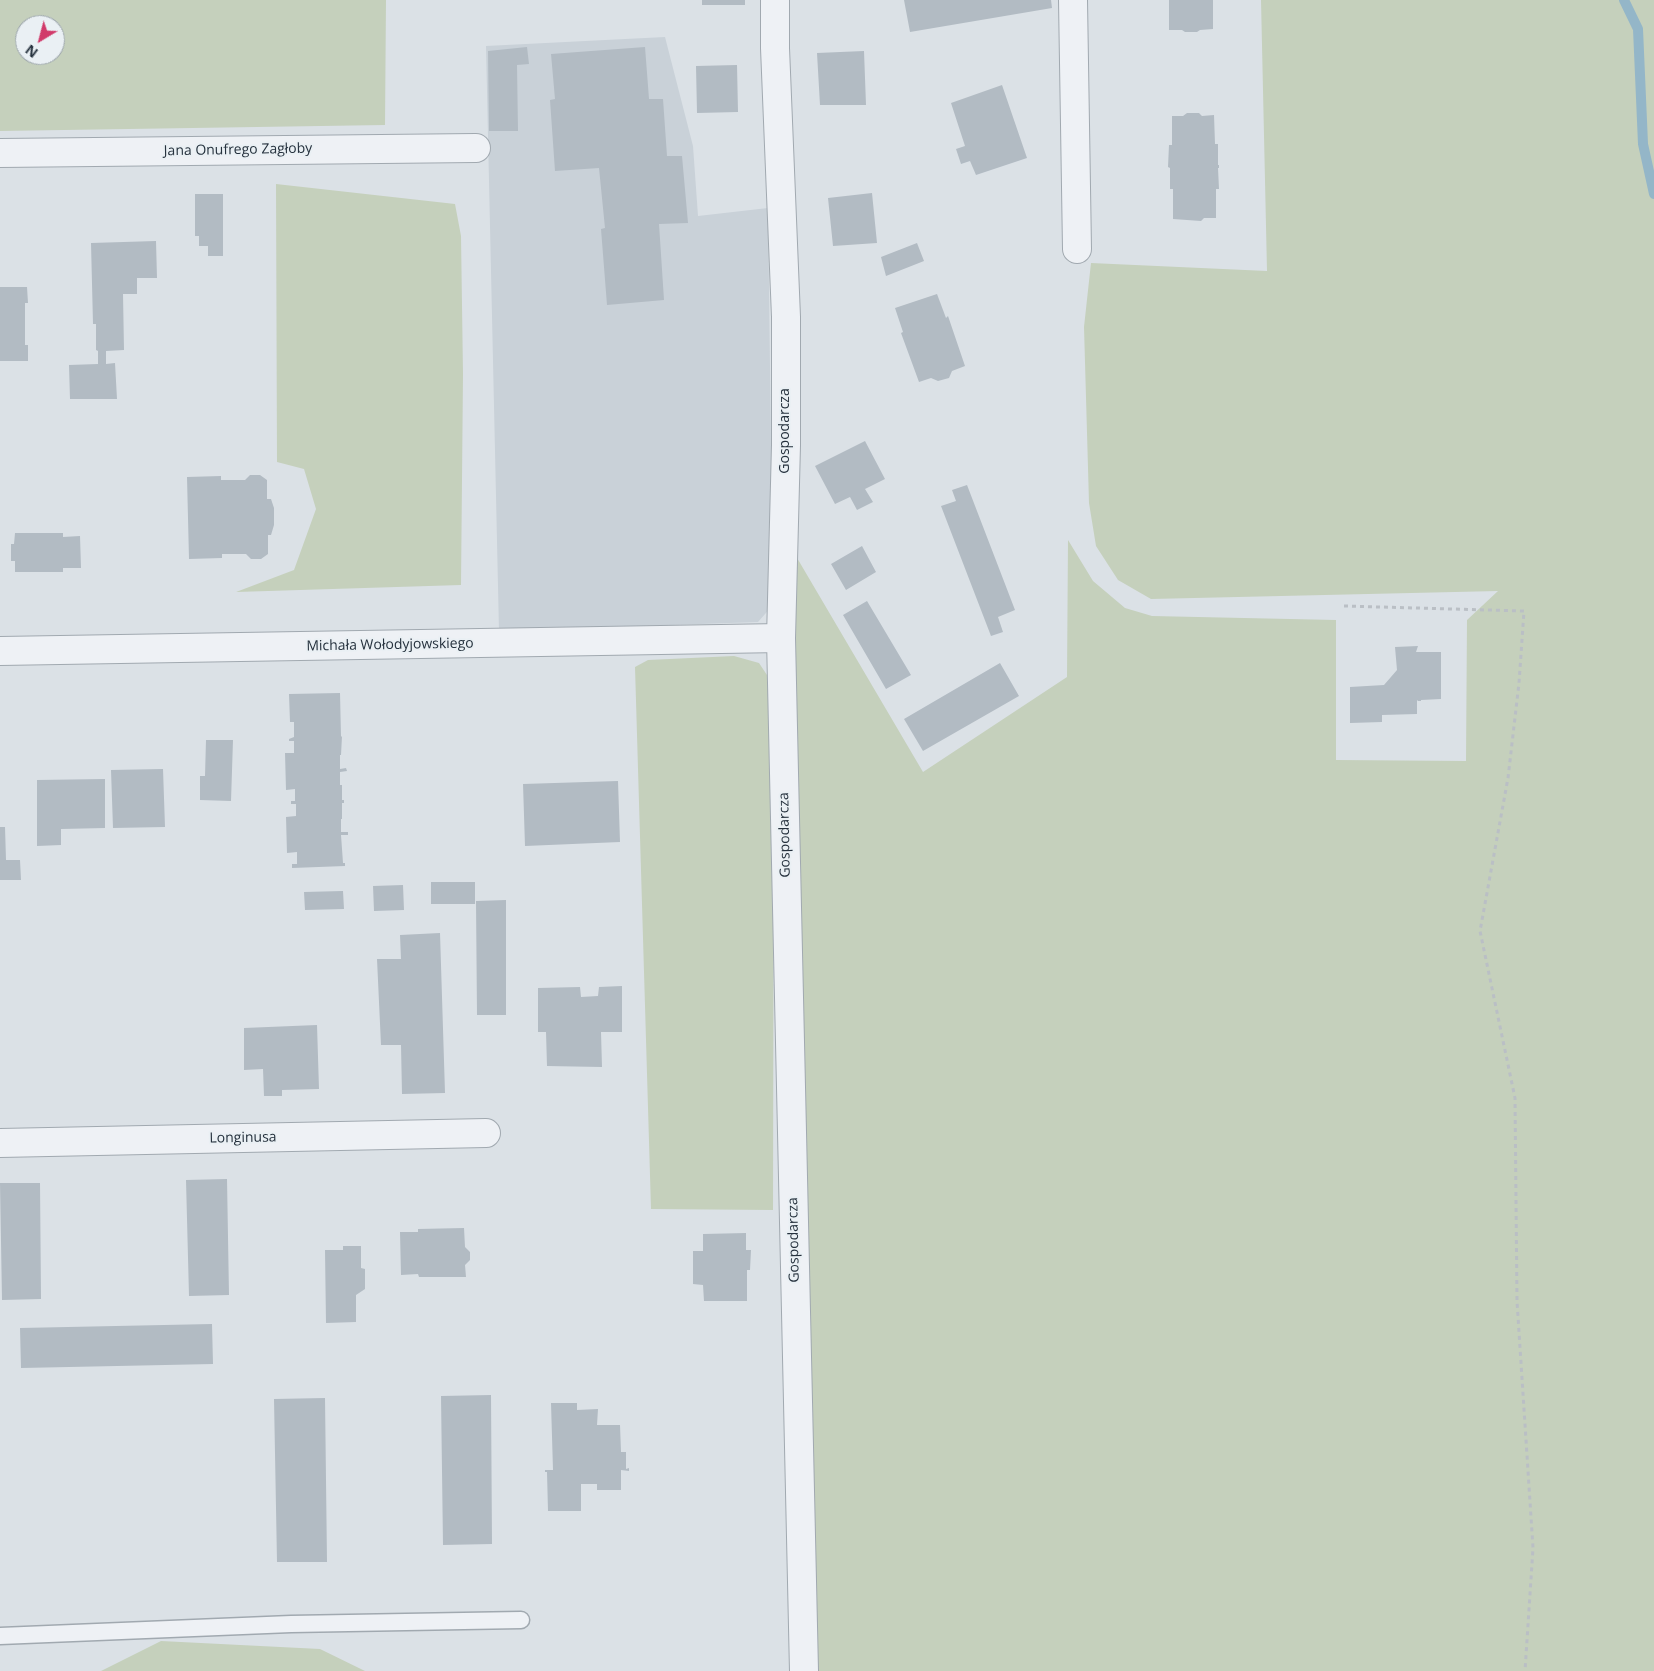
<!DOCTYPE html>
<meta charset="utf-8">
<style>
body{margin:0}
#map{position:relative;width:1654px;height:1671px;overflow:hidden;background:#dbe1e6;font-family:"Open Sans",sans-serif}
canvas{display:block}
.north{position:absolute;left:15px;top:15px;width:50px;height:50px;box-sizing:border-box;background:#eaf0f4;border:1px solid #9ba4ab;border-radius:50%;rotate:217deg;font-size:14px;font-weight:700;line-height:20px;text-align:center;color:#25313d}
.north::after{content:'';display:block;margin:auto;width:18px;height:22px;background:#d13a6a;clip-path:polygon(50% 0,100% 100%,50% 72%,0 100%)}
</style>
<div id="map">
<canvas width="1654" height="1671"></canvas>
<div class="north">N</div>
</div>
<script>
const g = document.querySelector('canvas').getContext('2d');
g.lineJoin = 'round';
function paint(path, color) { g.fillStyle = color; g.fill(path, 'evenodd'); }
const toPath = rows => new Path2D(rows.map(r => 'M' + r).join(''));
function trace(path, color, width, dash) { g.strokeStyle = color; g.lineWidth = width; g.lineCap = dash ? 'butt' : 'round'; g.setLineDash(dash || []); g.stroke(path); }
function drawText(font, color, halo, rows, align = 'center') {
  g.font = font + ' "Open Sans",sans-serif'; g.lineWidth = 4; g.setLineDash([]); g.textBaseline = 'middle'; g.strokeStyle = halo; g.fillStyle = color; for (const [text, x, y, turn = 0] of rows) {
    g.save(); g.translate(x, y); g.rotate((+turn || 0) * Math.PI / 180); g.textAlign = isNaN(turn) ? turn : align; if (halo) g.strokeText(text, 0, 0); g.fillText(text, 0, 0); g.restore();
  }
}
const built = toPath([
 [665,37,693,146,698,216,768,208,773,605,758,622,499,631,486,46]
]);
const green = toPath([
 [0,0,386,0,385,125,0,131],
 [25,25,55,25,55,55,25,55],
 [1261,0,1654,0,1654,1671,811,1671,790,546,923,772,1067,677,1068,540,1093,581,1125,608,1152,616,1336,620,1336,760,1466,761,1467,620,1498,591,1151,599,1118,580,1096,546,1089,503,1084,327,1091,263,1267,271],
 [276,184,455,204,461,236,463,374,461,585,236,592,294,570,316,509,304,469,277,462],
 [734,656,759,663,769,678,774,701,773,1210,651,1209,635,667,648,660],
 [161,1641,320,1649,365,1671,101,1671]
]);
const stream = toPath([
 [1624,0,1638,29,1643,144,1654,194]
]);
const building = toPath([
 [702,0,745,0,745,5,702,5],
 [904,0,1051,0,1052,8,910,32],
 [1169,0,1213,0,1213,29,1200,30,1197,32,1185,32,1182,30,1169,30],
 [527,47,529,64,517,65,518,131,489,131,488,51],
 [645,47,649,99,663,99,667,156,682,156,688,223,659,224,664,300,607,305,601,229,605,228,599,168,555,171,550,100,555,99,551,54],
 [864,51,866,105,820,105,817,53],
 [737,65,738,112,697,113,696,66],
 [1002,85,1027,158,976,175,970,161,961,164,956,149,965,146,951,103],
 [1187,113,1199,113,1202,116,1214,115,1215,144,1218,144,1218,165,1219,165,1219,168,1218,168,1219,189,1216,189,1216,218,1204,218,1201,221,1173,219,1173,189,1170,189,1170,168,1168,167,1169,145,1172,145,1172,116,1183,116],
 [872,193,877,243,833,246,828,198],
 [195,194,223,194,223,256,208,256,208,246,199,246,199,236,195,236],
 [156,241,157,278,137,278,137,294,123,294,124,350,106,351,106,364,115,363,117,399,70,399,69,365,98,364,98,351,96,350,96,324,93,324,91,243],
 [917,243,924,261,886,276,881,257],
 [0,287,27,287,28,303,25,303,25,345,28,345,28,361,0,361],
 [937,294,946,318,948,316,965,366,952,371,949,378,938,381,931,378,919,382,901,333,903,332,895,308],
 [865,441,885,479,865,489,873,502,857,510,850,497,835,504,815,466],
 [250,475,260,475,267,480,267,499,271,499,274,508,274,525,271,535,268,535,268,554,261,559,251,559,246,554,222,554,222,558,189,559,187,477,221,476,221,480,245,480],
 [967,485,1015,610,998,617,1003,632,991,636,941,506,956,501,952,490],
 [15,533,63,533,63,537,80,536,81,568,63,568,63,572,15,572,15,561,11,561,11,544,14,544],
 [862,546,876,572,846,590,831,564],
 [867,601,911,675,886,689,843,615],
 [1418,646,1416,652,1441,652,1441,699,1421,700,1421,701,1418,701,1417,700,1417,714,1382,715,1382,722,1350,723,1350,687,1384,685,1397,670,1395,647],
 [1000,663,1019,696,923,751,904,719],
 [340,693,341,737,342,736,341,755,340,755,340,769,346,768,347,771,340,772,340,785,342,785,342,800,344,800,344,803,342,803,342,819,341,819,341,832,348,832,348,835,341,835,343,863,345,863,345,866,292,868,292,864,297,864,297,852,287,853,286,817,296,816,296,804,291,804,291,801,295,801,295,789,286,790,285,753,294,753,294,741,289,741,289,739,294,737,294,722,290,722,289,694],
 [206,740,233,740,231,801,200,800,200,776,205,776],
 [163,769,165,827,113,828,111,770],
 [105,779,105,828,61,829,61,845,37,846,37,780],
 [618,781,620,842,525,846,523,784],
 [0,827,5,827,6,860,20,860,21,880,0,880],
 [431,882,475,882,475,904,431,904],
 [403,885,404,910,374,911,373,886],
 [343,891,344,909,305,910,304,892],
 [506,900,506,1015,477,1015,476,901],
 [440,933,445,1093,402,1094,401,1045,381,1045,377,959,401,959,400,935],
 [622,986,622,1032,601,1032,602,1067,547,1066,546,1032,538,1032,538,988,580,987,581,997,598,996,599,987],
 [317,1025,319,1089,282,1090,282,1096,264,1096,263,1069,244,1070,244,1028],
 [227,1179,229,1295,189,1296,186,1180],
 [0,1183,40,1183,41,1299,2,1300],
 [464,1228,465,1247,470,1252,470,1260,465,1265,466,1277,419,1277,418,1274,401,1275,400,1232,418,1232,418,1229],
 [746,1233,746,1250,751,1250,750,1270,747,1270,747,1301,704,1301,703,1285,693,1284,693,1251,703,1251,703,1234],
 [343,1246,361,1246,361,1268,365,1269,365,1289,356,1295,356,1322,326,1323,325,1250,343,1250],
 [212,1324,213,1364,21,1368,20,1328],
 [491,1395,492,1544,443,1545,441,1396],
 [325,1398,327,1562,277,1562,274,1399],
 [551,1403,577,1403,577,1410,598,1409,597,1425,620,1425,621,1452,626,1452,626,1469,629,1468,629,1471,621,1470,621,1490,597,1490,597,1484,581,1484,581,1511,548,1511,547,1472,545,1472,545,1470,553,1470]
]);
const path = toPath([
 [1344,606,1524,611,1519,683,1508,778,1480,931,1515,1098,1517,1301,1533,1548,1525,1671]
]);
const service = toPath([
 [0,1636,291,1624,521,1620]
]);
const minor = toPath([
 [775,0,775,48,786,317,786,445,781,638,804,1671],
 [1073,0,1077,249],
 [0,153,476,148],
 [0,651,781,638],
 [0,1143,486,1133]
]);
const streetNames = [
 ["Jana Onufrego Zagłoby",238,150,-1],
 ["Gospodarcza",785,431,-90],
 ["Michała Wołodyjowskiego",390,645,-1],
 ["Gospodarcza",785,835,-91],
 ["Longinusa",243,1138,-1],
 ["Gospodarcza",794,1240,-91]
];
paint(built, '#c9d1d8');
paint(green, '#c5d0bc');
trace(stream, '#94b6c8', 10);
paint(building, '#b2bbc3');
trace(service, '#a1a9b0', 19);
trace(minor, '#a1a9b0', 30);
trace(path, '#babfc5', 3, [4, 4]);
trace(service, '#eef1f5', 16);
trace(minor, '#eef1f5', 28);
drawText('14px', '#25313d', '#eaf0f4', streetNames);
</script>
